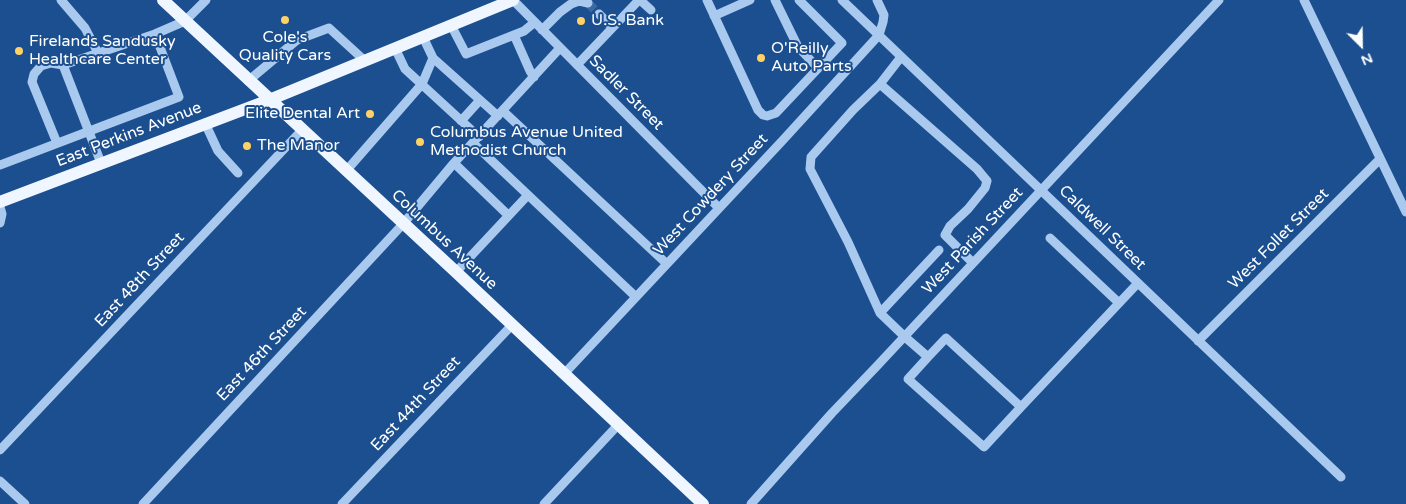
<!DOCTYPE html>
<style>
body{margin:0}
#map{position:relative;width:1406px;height:504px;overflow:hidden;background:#1b4f8f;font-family:"Varela Round",sans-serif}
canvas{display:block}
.north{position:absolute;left:1336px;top:20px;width:50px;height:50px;-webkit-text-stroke:4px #1b4f8f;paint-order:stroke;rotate:157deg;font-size:14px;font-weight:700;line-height:20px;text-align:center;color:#fff}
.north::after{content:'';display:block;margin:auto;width:18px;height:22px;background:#fff;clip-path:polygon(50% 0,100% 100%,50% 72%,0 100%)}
</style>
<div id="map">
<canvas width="1406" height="504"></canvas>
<div class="north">N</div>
</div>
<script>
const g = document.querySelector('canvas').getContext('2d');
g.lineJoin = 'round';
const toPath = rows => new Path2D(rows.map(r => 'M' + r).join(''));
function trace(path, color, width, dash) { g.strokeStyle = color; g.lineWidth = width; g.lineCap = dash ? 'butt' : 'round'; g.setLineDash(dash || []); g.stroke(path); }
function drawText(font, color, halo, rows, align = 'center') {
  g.font = font + ' "Varela Round",sans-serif'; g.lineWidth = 4; g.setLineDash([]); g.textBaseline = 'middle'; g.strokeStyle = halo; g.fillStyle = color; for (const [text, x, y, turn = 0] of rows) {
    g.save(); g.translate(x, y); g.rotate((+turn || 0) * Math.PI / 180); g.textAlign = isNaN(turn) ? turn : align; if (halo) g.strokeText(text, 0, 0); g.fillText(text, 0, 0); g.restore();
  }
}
const minorTunnel = toPath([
 [588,3,599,14]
]);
const minor = toPath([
 [61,0,85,28,98,53],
 [513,0,719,208],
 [640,0,651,10],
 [707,0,758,110,763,115,767,116,776,113,842,43,799,0],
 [775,0,798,47,818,68],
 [842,0,1341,477],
 [1304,0,1406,212],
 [599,14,612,27],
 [714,16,750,0],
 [451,25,466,54,524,31,535,22],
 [542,30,560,12,571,4,579,1,588,3],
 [514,35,530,71,534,77],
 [423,37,433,58,498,116],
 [395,48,405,69,479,137],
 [901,57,880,84,853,110,811,157,810,169,848,242,880,313,905,337,928,357,946,338,1021,407,1138,283],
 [63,65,101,163],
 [577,65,639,0],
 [248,81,297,40,329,28,364,60],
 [880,84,977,169,987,181,985,188,968,209,950,226,945,235,973,263],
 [503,111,667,264],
 [461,121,480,100],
 [205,123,218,151,238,173],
 [57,143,32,82,34,74,41,66,51,63,63,65,155,34,185,21,206,0],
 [473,143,636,297],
 [454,163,508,215],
 [0,165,179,97,155,34],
 [346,171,422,84,433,58],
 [0,207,2,214,0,223],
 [1050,238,1119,303],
 [456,272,528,195],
 [880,313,939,250],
 [1198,341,1380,159],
 [928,357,908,379,984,447,1021,407],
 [564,374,783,140,879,35,883,22,884,15,877,0],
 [0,450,302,130],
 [0,481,25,504],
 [143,504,403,224,454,163,560,48],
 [342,504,512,325],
 [544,504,618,425],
 [751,504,832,413,876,367,1219,0]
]);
const major = toPath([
 [163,0,456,272,703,504],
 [0,202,269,100,513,0]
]);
const markers = [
 [285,20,5,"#ffd166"],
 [581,21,5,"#ffd166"],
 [19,51,5,"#ffd166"],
 [761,58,5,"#ffd166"],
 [370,114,5,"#ffd166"],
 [420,142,5,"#ffd166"],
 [247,146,5,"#ffd166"]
];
const poiNames = [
 ["U.S. Bank",591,21],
 ["Cole's",285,38,"center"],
 ["Quality Cars",285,56,"center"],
 ["Firelands Sandusky",29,42],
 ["Healthcare Center",29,60],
 ["O'Reilly",771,49],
 ["Auto Parts",771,67],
 ["Elite Dental Art",360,114,"right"],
 ["Columbus Avenue United",430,133],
 ["Methodist Church",430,151],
 ["The Manor",257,146]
];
const streetNames = [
 ["Sadler Street",626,93,45],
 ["East Perkins Avenue",129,135,-21],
 ["West Cowdery Street",711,195,-47],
 ["Caldwell Street",1102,228,44],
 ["West Follet Street",1279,239,-45],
 ["Columbus Avenue",444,240,43],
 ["West Parish Street",973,241,-47],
 ["East 48th Street",140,280,-47],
 ["East 46th Street",262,354,-47],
 ["East 44th Street",416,404,-47]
];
trace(minorTunnel, '#3d69a0', 9, [9, 4.5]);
trace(minor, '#a9c9ee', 9);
trace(major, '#f0f6ff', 12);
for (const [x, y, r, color] of markers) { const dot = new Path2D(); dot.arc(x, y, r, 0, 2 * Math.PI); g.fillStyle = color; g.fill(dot); trace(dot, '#1b4f8f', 2); }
drawText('16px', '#fff', '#1b4f8f', poiNames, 'left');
drawText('16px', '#fff', '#1b4f8f', streetNames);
</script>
